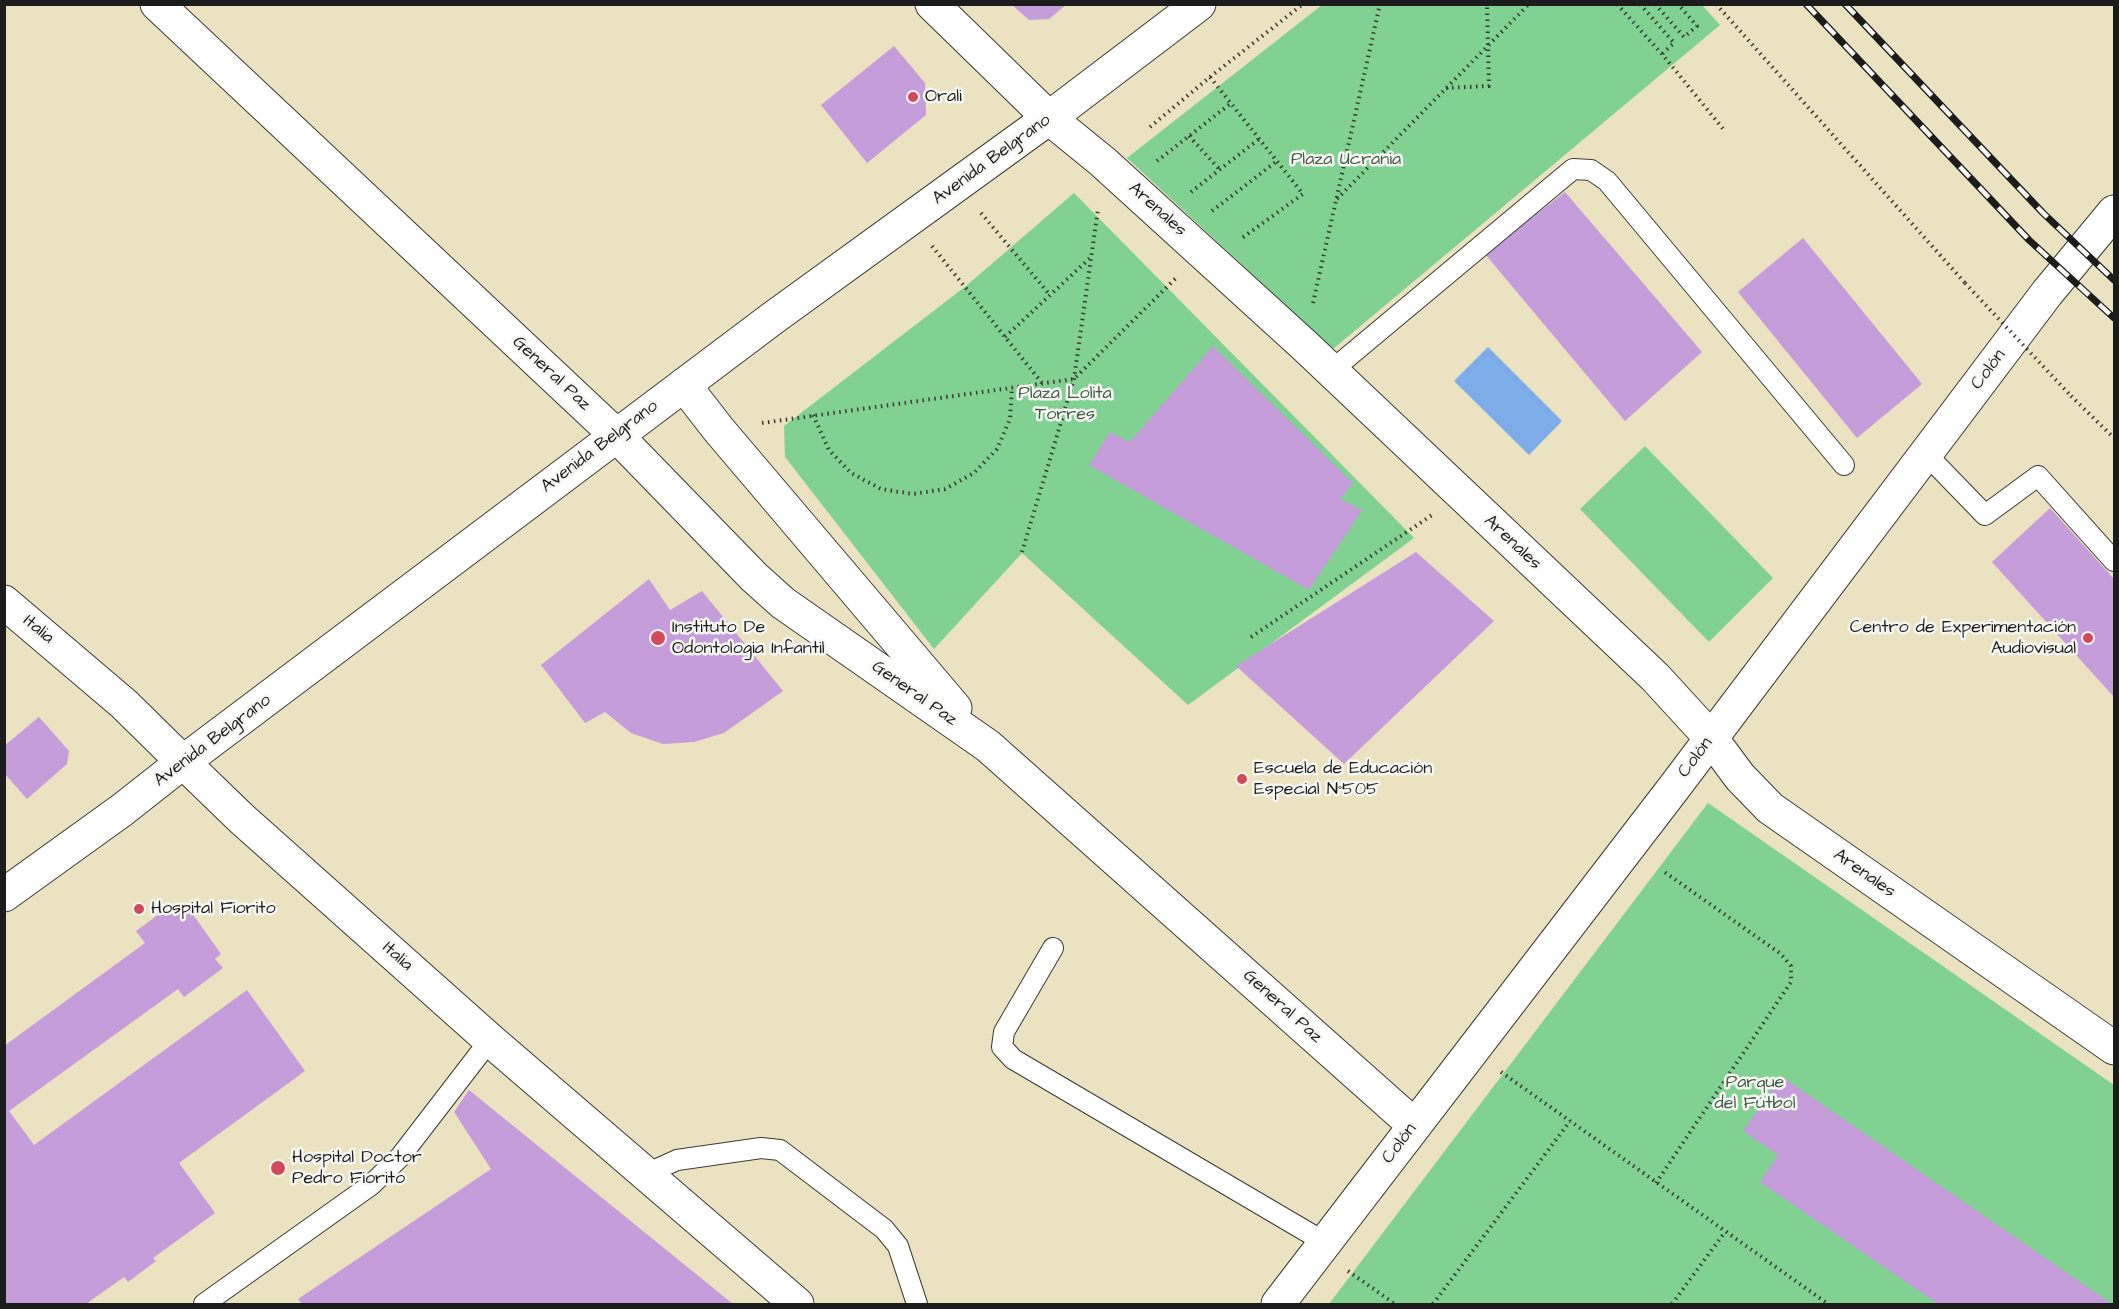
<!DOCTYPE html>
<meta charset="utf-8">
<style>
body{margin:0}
#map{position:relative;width:2119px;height:1309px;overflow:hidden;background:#ebe2c1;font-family:"Architects Daughter",sans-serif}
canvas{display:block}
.frame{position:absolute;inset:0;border:6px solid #1c1c1c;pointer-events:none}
</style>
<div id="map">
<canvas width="2119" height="1309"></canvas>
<div class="frame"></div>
</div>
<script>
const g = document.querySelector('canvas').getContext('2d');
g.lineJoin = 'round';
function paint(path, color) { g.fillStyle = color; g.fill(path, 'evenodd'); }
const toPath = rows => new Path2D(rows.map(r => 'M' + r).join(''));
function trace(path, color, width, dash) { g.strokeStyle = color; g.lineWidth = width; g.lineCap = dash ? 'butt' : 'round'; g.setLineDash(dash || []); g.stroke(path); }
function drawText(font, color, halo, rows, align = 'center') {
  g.font = font + ' "Architects Daughter",sans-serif'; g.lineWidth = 5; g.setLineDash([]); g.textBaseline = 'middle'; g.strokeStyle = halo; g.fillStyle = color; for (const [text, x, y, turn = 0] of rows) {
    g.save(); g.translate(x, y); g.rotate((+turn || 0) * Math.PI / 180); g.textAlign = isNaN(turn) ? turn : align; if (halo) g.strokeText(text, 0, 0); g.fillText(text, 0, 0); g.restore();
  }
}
const green = toPath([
 [1322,5,1702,5,1720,25,1333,349,1127,158],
 [1074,193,1414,538,1188,705,1022,553,934,649,785,457,784,426,966,286],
 [1645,446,1773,578,1709,642,1580,509],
 [1708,803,2114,1085,2114,1304,1329,1304]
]);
const water = toPath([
 [1488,347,1562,421,1529,455,1454,381]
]);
const building = toPath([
 [1011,4,1067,4,1049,19,1029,20],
 [894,46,925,83,926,115,867,163,821,105],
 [1565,192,1702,352,1625,421,1485,254],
 [1803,238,1922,384,1857,438,1738,292],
 [1213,346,1353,483,1340,499,1362,510,1309,590,1089,465,1110,432,1130,442],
 [2050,508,2114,579,2114,697,1992,562],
 [1416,552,1494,621,1344,764,1236,666],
 [649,579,670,610,702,591,783,691,724,733,694,742,663,744,631,733,605,712,585,723,541,665],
 [39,717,69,751,67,764,27,799,4,773,4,746],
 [173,904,181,915,189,909,221,954,215,959,223,968,184,997,178,989,9,1111,34,1145,247,990,305,1071,179,1163,215,1213,153,1258,156,1261,128,1282,124,1277,86,1304,4,1304,4,1046,145,943,136,931],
 [1781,1076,2112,1304,1938,1304,1760,1182,1778,1155,1743,1131],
 [469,1090,733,1304,302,1304,298,1299,491,1169,454,1112]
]);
const path = toPath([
 [1617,4,1662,54,1724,130],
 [1640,4,1674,43,1662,54],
 [1655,4,1684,37,1697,26,1678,4],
 [1716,4,1965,283],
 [1210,77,1303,194,1242,238],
 [1446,88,1489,86,1487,4],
 [1150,127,1210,77,1303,4],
 [1189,136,1220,170],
 [1157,161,1230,104],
 [1191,192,1259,139],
 [1337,199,1529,4],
 [1212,211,1277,161],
 [981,213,1050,295],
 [932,246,1042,383],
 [1313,303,1380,4],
 [1005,337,1090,258],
 [2071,396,2114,438],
 [813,415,829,450,851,473,881,489,913,494,945,489,974,473,997,449,1010,419,1012,387],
 [762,423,1074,379,1177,277],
 [1022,552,1074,379,1098,209],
 [1251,637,1432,515],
 [1501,1072,1828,1304],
 [1656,1183,1791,982,1791,966,1781,954,1663,871],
 [1348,1271,1395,1304],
 [1433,1304,1570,1121],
 [1672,1304,1725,1232]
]);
const service = toPath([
 [1331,371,1573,169,1591,170,1607,181,1844,465],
 [1926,454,1985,515,2038,476,2114,561],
 [1053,948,1004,1032,1002,1047,1013,1059,1326,1243],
 [646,1174,677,1160,761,1148,780,1150,884,1229,898,1246,917,1304],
 [204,1304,371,1185,400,1157,490,1040]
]);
const minor = toPath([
 [157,4,616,435,754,577,783,603,988,746,1414,1125],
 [932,4,1049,118,1103,162,1304,345,1655,677,1711,738,1740,777,1770,808,2114,1048],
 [684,385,719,430,955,708],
 [183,762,242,819,490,1040,797,1304],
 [1278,1304,1676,785,2047,293,2114,212]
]);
const secondary = toPath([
 [183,762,773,318,1049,118,1199,4]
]);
const primary = toPath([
 [4,602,124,704,183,762,122,810,4,895]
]);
const rail = toPath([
 [1806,4,2029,240,2114,318],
 [1845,4,2043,213,2114,280]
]);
const pathBridge = toPath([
 [1965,283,2071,396]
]);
const markers = [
 [913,97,6,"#d1495b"],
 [658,638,8,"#d1495b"],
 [2088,638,6,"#d1495b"],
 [1242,779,6,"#d1495b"],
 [139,909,6,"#d1495b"],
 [278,1168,8,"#d1495b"]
];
const poiNames = [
 ["Orali",925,97],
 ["Instituto De",672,628],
 ["Odontologia Infantil",672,649],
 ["Centro de Experimentación",2076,628,"right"],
 ["Audiovisual",2076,649,"right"],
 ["Escuela de Educación",1254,769],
 ["Especial N°505",1254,790],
 ["Hospital Fiorito",151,909],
 ["Hospital Doctor",292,1158],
 ["Pedro Fiorito",292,1179]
];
const streetNames = [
 ["Avenida Belgrano",992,160,-36],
 ["Arenales",1157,210,42],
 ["Colón",1989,370,-53],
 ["General Paz",551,374,43],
 ["Avenida Belgrano",600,447,-37],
 ["Arenales",1512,543,43],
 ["Italia",38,630,40],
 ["General Paz",914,694,35],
 ["Avenida Belgrano",213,741,-37],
 ["Colón",1696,758,-53],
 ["Arenales",1864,874,35],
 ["Italia",397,957,42],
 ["General Paz",1282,1007,42],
 ["Colón",1400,1144,-53]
];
const parkNames = [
 ["Plaza Ucrania",1346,160],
 ["Plaza Lolita",1065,394],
 ["Torres",1065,415],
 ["Parque",1755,1083],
 ["del Fútbol",1755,1104]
];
paint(green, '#81d292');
paint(water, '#7dade8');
paint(building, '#c59dda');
trace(service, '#3b3a35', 22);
trace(minor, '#3b3a35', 35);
trace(secondary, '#3b3a35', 35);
trace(primary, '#3b3a35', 35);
trace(path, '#3b3a35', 4, [1.5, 4.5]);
trace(service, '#fff', 20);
trace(minor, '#fff', 33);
trace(secondary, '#fff', 33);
trace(primary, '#fff', 33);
trace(rail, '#1c1c1c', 7);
trace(rail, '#f6f6f2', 4.5, [14]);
trace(pathBridge, '#3b3a35', 4, [1.5, 4.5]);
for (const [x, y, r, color] of markers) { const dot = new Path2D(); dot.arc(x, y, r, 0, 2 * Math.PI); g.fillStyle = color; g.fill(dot); trace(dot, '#f6f6f2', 2); }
drawText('18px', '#1c1c1c', '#f6f6f2', poiNames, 'left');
drawText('18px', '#1c1c1c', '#f6f6f2', streetNames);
drawText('18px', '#3f5c45', '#f6f6f2', parkNames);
</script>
